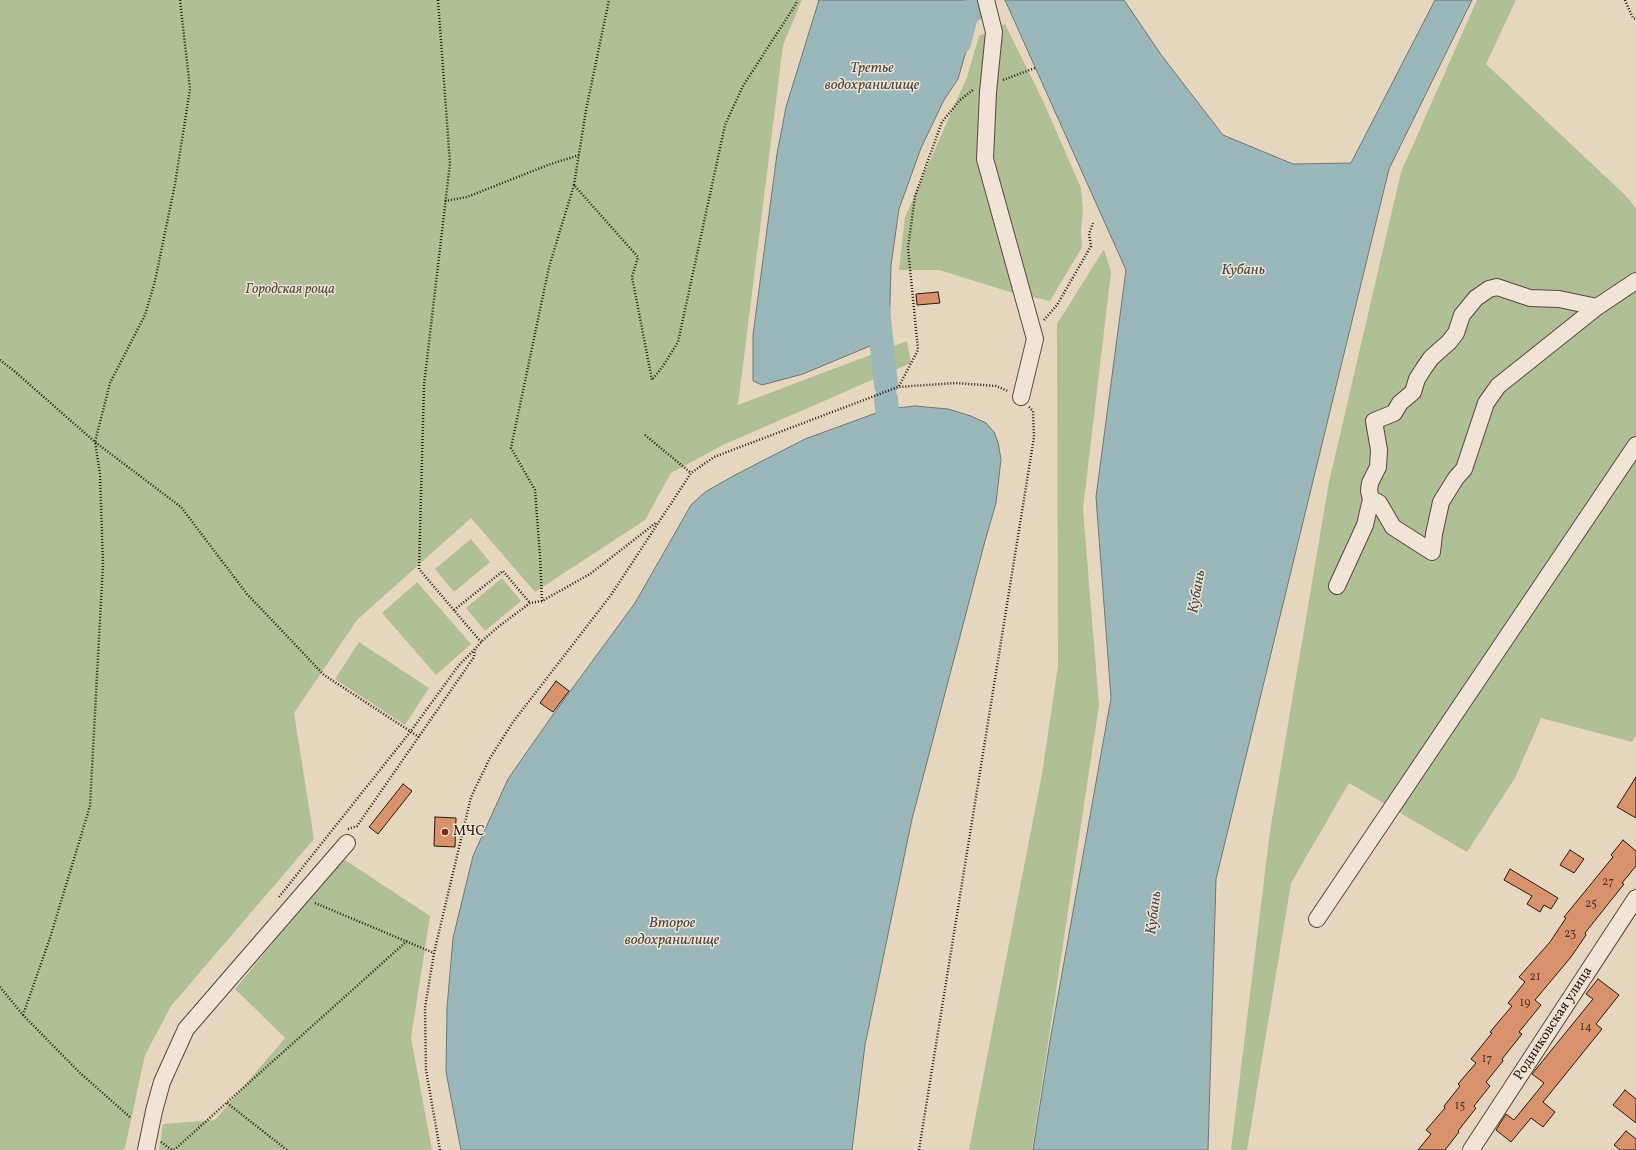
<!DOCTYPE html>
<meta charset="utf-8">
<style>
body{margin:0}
canvas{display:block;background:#e7d6be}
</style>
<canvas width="1636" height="1150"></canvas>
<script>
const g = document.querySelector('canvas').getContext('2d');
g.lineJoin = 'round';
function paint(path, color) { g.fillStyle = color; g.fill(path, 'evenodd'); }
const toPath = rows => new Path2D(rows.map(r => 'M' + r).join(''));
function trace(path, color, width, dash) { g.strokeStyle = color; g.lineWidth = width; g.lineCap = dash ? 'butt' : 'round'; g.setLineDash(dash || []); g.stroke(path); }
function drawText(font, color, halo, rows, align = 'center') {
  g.font = font + ' Vollkorn,serif'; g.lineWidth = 3; g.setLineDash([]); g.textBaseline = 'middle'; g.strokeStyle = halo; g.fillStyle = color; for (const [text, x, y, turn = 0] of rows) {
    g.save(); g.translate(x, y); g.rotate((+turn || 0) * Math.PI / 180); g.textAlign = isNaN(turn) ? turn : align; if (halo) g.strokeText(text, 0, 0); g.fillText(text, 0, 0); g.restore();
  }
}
const green = toPath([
 [0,0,802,0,783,45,738,405,907,341,911,363,723,445,671,473,645,520,535,592,471,518,357,620,294,713,314,839,171,1006,145,1055,125,1148,123,1150,0,1150],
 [1477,0,1516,0,1486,64,1625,195,1636,208,1636,736,1632,742,1541,718,1515,778,1467,852,1349,783,1291,883,1247,1150,1231,1150,1270,831,1329,482,1401,172],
 [1005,24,1043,101,1081,188,1083,211,1081,230,1082,247,1050,301,1010,292,939,270,899,270,905,217,967,77,979,36],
 [1104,249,1111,272,1083,509,1099,705,1032,1150,969,1150,1042,774,1058,666,1057,324],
 [471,539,490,562,454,592,435,569],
 [502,578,521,601,485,631,466,608],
 [417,582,471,644,436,675,382,613],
 [359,642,429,688,405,725,335,679],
 [342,858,430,916,411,1038,432,1150,159,1150,163,1124,215,1120,285,1038,235,989]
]);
const water = toPath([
 [819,0,968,0,969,41,958,79,944,100,921,148,899,209,891,265,889,338,803,374,762,385,753,381,753,335,777,154,786,107,819,0],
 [1005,0,1124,0,1162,56,1223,135,1293,164,1351,163,1435,0,1472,0,1389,169,1216,879,1208,1150,1033,1150,1050,1041,1111,698,1096,497,1126,270,1005,0],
 [915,406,948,409,971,416,986,423,994,432,998,442,1001,459,996,503,985,541,912,819,865,1045,852,1150,461,1150,446,1072,447,1008,453,938,473,856,508,779,552,716,635,603,691,505,705,492,735,475,805,439,887,409,915,406]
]);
const river = toPath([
 [959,43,967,13,976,8],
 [878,309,886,385],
 [886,399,887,409]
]);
const building = toPath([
 [938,292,940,303,917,305,916,294,938,292],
 [556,681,569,691,553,712,540,703,556,681],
 [1636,777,1636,818,1617,807,1636,777],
 [403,784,412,791,378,834,369,827,403,784],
 [435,817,456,818,455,847,434,846,435,817],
 [1623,840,1636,851,1636,866,1622,883,1624,884,1585,933,1586,935,1571,957,1535,1000,1541,1005,1519,1032,1522,1034,1502,1059,1503,1061,1486,1082,1490,1086,1474,1106,1476,1108,1458,1131,1459,1132,1445,1150,1418,1150,1431,1134,1426,1130,1445,1108,1444,1106,1460,1086,1458,1084,1476,1063,1471,1059,1492,1033,1490,1032,1512,1006,1508,1003,1525,982,1519,977,1550,942,1566,918,1564,917,1613,857,1611,855,1623,840],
 [1570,850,1584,859,1574,873,1560,865,1570,850],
 [1510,869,1558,898,1551,909,1544,905,1540,912,1527,904,1532,896,1504,880,1510,869],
 [1598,979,1619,995,1596,1024,1602,1029,1543,1102,1555,1112,1543,1127,1531,1118,1511,1142,1496,1130,1506,1114,1514,1120,1544,1083,1532,1074,1593,999,1586,994,1598,979],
 [1625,1090,1636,1099,1636,1123,1613,1105,1625,1090],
 [1626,1131,1636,1139,1636,1150,1620,1150,1614,1145,1626,1131]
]);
const path = toPath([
 [438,0,450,163,424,385,419,569,481,642],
 [1625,0,1633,18,1636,19],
 [1003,80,1035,68],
 [574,185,586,110,609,0],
 [445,201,467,197,548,165,579,155],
 [1044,320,1057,305,1091,246,1089,234,1093,223],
 [0,360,13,370,95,442,181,507,247,594,324,675,419,737],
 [899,386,918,350,908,248,915,196,942,122,960,100,974,89],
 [645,435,691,473],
 [542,601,540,556,535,490,511,448,549,267,574,185,638,257,632,277,652,380,663,366,678,342,725,125,743,86,796,4,797,0],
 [454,610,503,571,530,603],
 [348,829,357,826,474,657,475,649,483,640,498,627,530,603,542,601,590,574,657,522],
 [279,897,411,731,459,665,475,649],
 [315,903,434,953],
 [0,987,23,1015,79,1072,131,1118],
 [23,1015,50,938,90,806,103,564,100,474,95,442,110,383,145,315,155,281,175,184,190,89,180,0],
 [227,1103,287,1150],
 [161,1142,172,1150],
 [174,1150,407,941],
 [440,1150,426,1070,425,1008,434,953,471,797,490,758,513,722,611,595,691,473,714,457,898,387,956,383,996,386,1008,391],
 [919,1150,1034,437,1033,411,1029,407]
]);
const minor = toPath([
 [986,0,994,32,988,92,985,159,1035,339,1021,397],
 [1371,499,1369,491,1370,483,1378,467,1379,450,1374,421,1394,413,1400,403,1413,392,1417,379,1424,368,1431,358,1449,342,1456,333,1462,315,1476,298,1489,289,1497,287,1530,298,1559,299,1597,307],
 [1337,586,1365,525,1371,499,1379,503,1393,527,1432,552,1434,534,1441,502,1456,478,1464,469,1486,403,1498,386,1597,307,1636,281],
 [1317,919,1636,445],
 [146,1150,154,1111,162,1082,186,1029,347,843],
 [1471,1150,1636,898]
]);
const markers = [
 [445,832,4,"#8f2418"]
];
const numberNames = [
 ["27",1608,883],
 ["25",1591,905],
 ["23",1570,935],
 ["21",1535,978],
 ["19",1525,1004],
 ["14",1586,1028],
 ["17",1487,1060],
 ["15",1460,1107]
];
const parkNames = [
 ["Городская роща",290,290]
];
const poiNames = [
 ["МЧС",453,832]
];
const streetNames = [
 ["Родниковская улица",1554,1024,-57]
];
const waterNames = [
 ["Третье",872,69],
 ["водохранилище",872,86],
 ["Кубань",1243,271],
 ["Кубань",1198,592,-80],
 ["Кубань",1155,913,-83],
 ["Второе",672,924],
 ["водохранилище",672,941]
];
paint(green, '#b0bf96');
paint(water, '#9ab7ba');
trace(water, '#6d7877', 1);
trace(river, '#9ab7ba', 24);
paint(building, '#d9936c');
trace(building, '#291a12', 1);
trace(minor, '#58493d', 18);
trace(path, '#291a12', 2.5, [1, 2]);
trace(minor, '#efe4d5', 16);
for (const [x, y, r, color] of markers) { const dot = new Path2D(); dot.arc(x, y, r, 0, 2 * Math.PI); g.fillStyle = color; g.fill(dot); trace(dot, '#efe4d5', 1.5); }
drawText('12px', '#553828', null, numberNames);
drawText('italic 14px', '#524c3a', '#efe4d5', parkNames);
drawText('14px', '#291a12', '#efe4d5', poiNames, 'left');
drawText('14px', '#291a12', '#efe4d5', streetNames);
drawText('italic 15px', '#4b4944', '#efe4d5', waterNames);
</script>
